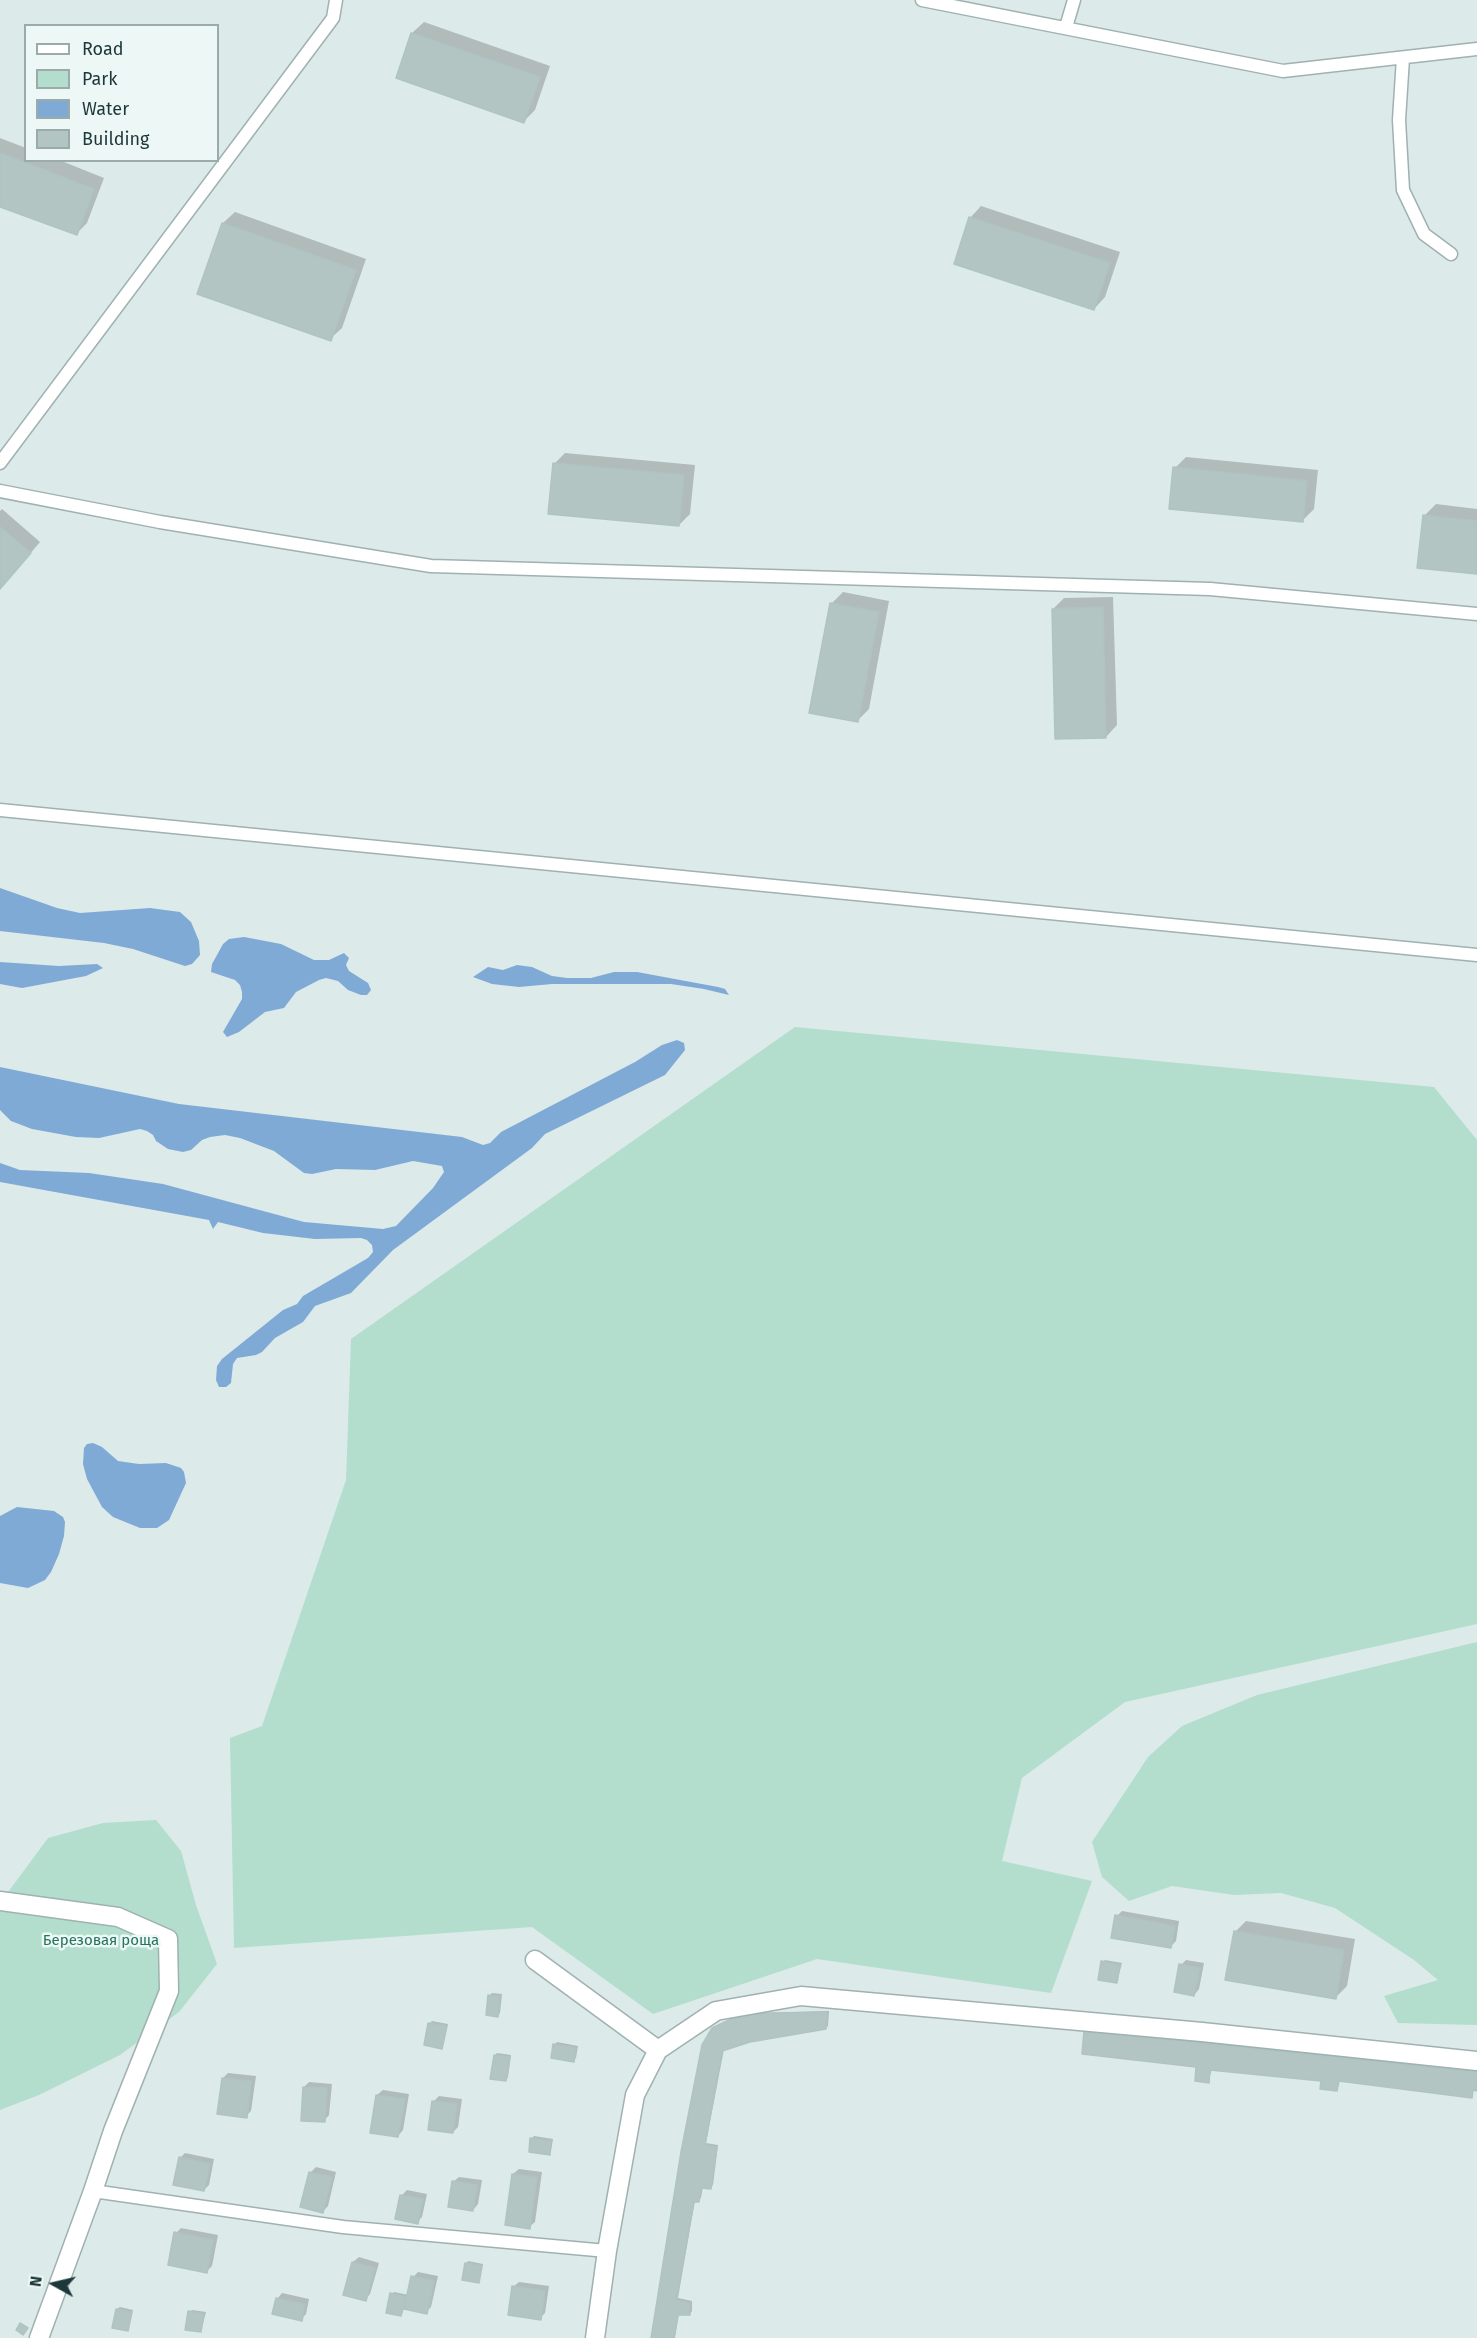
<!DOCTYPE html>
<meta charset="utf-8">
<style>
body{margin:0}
#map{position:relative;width:1477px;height:2338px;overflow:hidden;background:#dceae9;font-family:"Fira Sans",sans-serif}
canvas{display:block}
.legend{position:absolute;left:24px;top:24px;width:195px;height:138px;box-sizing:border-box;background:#edf7f5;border:2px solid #9aabaa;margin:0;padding:8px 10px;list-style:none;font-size:18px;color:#1d383a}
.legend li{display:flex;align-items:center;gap:12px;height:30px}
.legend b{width:30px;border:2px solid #9aabaa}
.north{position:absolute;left:24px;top:2254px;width:60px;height:60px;-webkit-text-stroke:4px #edf7f5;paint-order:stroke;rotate:278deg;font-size:16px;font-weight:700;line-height:24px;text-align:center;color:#1d383a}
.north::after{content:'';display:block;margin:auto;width:21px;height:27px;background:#1d383a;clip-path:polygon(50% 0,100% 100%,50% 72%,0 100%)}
</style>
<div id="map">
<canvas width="1477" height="2338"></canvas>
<ul class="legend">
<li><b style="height:8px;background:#fff"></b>Road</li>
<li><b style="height:16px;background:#b3decd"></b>Park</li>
<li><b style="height:16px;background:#7faad5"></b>Water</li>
<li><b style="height:16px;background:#b2c5c3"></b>Building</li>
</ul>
<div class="north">N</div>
</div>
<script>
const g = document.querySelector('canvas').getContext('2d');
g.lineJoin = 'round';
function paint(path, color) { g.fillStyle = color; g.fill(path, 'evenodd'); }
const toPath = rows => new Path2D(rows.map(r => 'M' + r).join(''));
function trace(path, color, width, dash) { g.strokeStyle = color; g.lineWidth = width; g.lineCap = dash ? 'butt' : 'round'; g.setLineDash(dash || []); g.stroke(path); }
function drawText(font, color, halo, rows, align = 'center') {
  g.font = font + ' "Fira Sans",sans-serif'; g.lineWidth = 5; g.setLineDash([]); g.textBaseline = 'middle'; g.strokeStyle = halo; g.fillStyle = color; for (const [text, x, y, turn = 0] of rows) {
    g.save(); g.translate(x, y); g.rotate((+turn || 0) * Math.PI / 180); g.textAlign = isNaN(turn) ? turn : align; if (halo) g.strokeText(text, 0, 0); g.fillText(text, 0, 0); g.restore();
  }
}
const green = toPath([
 [795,1027,1434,1087,1477,1140,1477,1624,1125,1702,1022,1778,1002,1861,1092,1881,1051,1993,817,1959,653,2014,532,1927,234,1948,230,1738,262,1726,346,1480,351,1339],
 [1477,1642,1477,2025,1398,2023,1384,1996,1438,1980,1414,1960,1335,1908,1281,1893,1234,1895,1172,1886,1129,1901,1102,1877,1092,1842,1148,1757,1182,1726,1257,1695],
 [156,1820,181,1851,196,1905,217,1964,179,2012,120,2055,39,2095,0,2110,0,1903,48,1838,103,1823]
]);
const water = toPath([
 [0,888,57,908,80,913,150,908,180,912,191,922,199,941,200,955,192,964,185,966,133,949,104,943,0,931],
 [244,937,281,944,314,960,329,960,344,953,349,958,346,965,349,971,368,983,371,990,367,995,361,995,348,990,338,981,326,978,319,980,296,992,284,1008,265,1012,239,1032,227,1037,223,1032,242,999,242,992,240,985,235,980,211,972,212,964,223,944,229,939],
 [0,962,59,966,97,964,103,968,86,976,22,988,0,984],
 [517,965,532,967,552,976,567,978,591,978,614,972,637,972,718,987,725,989,729,995,704,989,671,984,552,984,519,987,492,984,473,977,488,967,503,970],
 [677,1040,684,1043,685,1050,665,1075,545,1134,532,1148,393,1250,351,1293,315,1306,303,1322,275,1338,262,1352,256,1355,237,1358,233,1364,231,1383,226,1387,219,1387,216,1380,217,1366,222,1359,283,1310,297,1304,303,1296,368,1258,373,1252,372,1245,367,1240,361,1238,315,1239,263,1233,218,1222,213,1229,209,1220,0,1182,0,1163,20,1170,89,1173,163,1184,304,1222,383,1229,396,1226,433,1188,444,1172,442,1166,413,1161,375,1170,336,1169,312,1174,304,1173,274,1151,240,1138,225,1135,210,1137,202,1140,191,1150,183,1152,168,1149,156,1141,153,1135,147,1131,140,1129,99,1138,76,1137,32,1129,11,1121,0,1110,0,1067,179,1104,462,1137,483,1145,490,1143,501,1132,635,1062,662,1045],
 [93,1443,102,1447,118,1461,139,1464,166,1463,181,1468,184,1472,186,1483,169,1520,157,1528,140,1528,113,1517,102,1507,87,1479,83,1464,84,1448,87,1444],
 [17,1507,54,1511,63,1517,65,1522,64,1536,59,1554,51,1572,45,1580,28,1588,0,1583,0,1516]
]);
const shadow = toPath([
 [424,22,550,66,535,110,524,121,397,77,412,33],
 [0,138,26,148,26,160,59,160,104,178,87,223,76,234,0,205],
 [981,206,1120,252,1105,297,1094,309,970,218],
 [235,212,366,259,342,328,330,339,199,293,223,223],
 [565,453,695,465,690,514,679,525,554,464],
 [1186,457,1318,470,1314,509,1303,520,1175,468],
 [1436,504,1477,509,1477,573,1424,516],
 [2,509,40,542,0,589,0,511],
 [843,592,889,601,869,709,858,720,832,603],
 [1113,597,1117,725,1106,737,1053,609,1064,598],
 [1122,1911,1179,1921,1176,1941,1171,1946,1117,1916],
 [1246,1921,1355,1939,1347,1986,1336,1997,1235,1932],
 [1105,1960,1122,1963,1117,1982,1103,1962],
 [1186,1960,1204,1963,1199,1989,1194,1995,1181,1965],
 [492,1993,502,1994,500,2013,498,2015,490,1995],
 [829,2011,828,2026,826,2028,749,2040,724,2049,706,2143,718,2145,713,2185,710,2187,703,2186,701,2198,695,2200,678,2298,692,2301,692,2311,690,2314,679,2313,675,2338,653,2338,713,2029,746,2013],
 [432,2021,448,2024,442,2047,429,2024],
 [1088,2030,1477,2070,1477,2089,1474,2089,1471,2096,1340,2080,1336,2090,1323,2079,1212,2069,1208,2082,1198,2066,1086,2032],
 [557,2042,578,2046,576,2058,573,2060,555,2044],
 [497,2053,511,2055,508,2077,506,2080,495,2055],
 [228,2073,256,2076,251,2111,246,2116,223,2078],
 [309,2082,332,2084,329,2115,324,2121,304,2087],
 [383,2090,409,2094,403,2130,398,2136,377,2095],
 [439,2096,462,2099,458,2127,453,2132,434,2101],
 [534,2136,553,2139,551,2151,549,2153,532,2138],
 [185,2153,214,2159,209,2185,204,2190,180,2158],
 [316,2167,336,2172,328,2206,323,2211,302,2206,311,2172],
 [519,2169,542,2172,535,2222,529,2227,513,2174],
 [459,2177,482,2180,478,2204,473,2210,453,2182],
 [407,2190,427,2194,422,2217,417,2222,402,2195],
 [181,2228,218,2235,212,2266,207,2271,176,2233],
 [359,2257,379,2263,370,2294,365,2300,345,2294,353,2262],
 [468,2261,483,2264,478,2281,466,2264],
 [418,2272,438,2276,431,2307,426,2312,404,2308,401,2315,392,2294,394,2292,409,2295,413,2277],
 [519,2282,549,2286,545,2313,540,2318,513,2287],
 [282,2293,309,2299,306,2314,301,2319,277,2299],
 [120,2307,133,2310,127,2329,117,2309],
 [192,2310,206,2312,201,2331,189,2312]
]);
const building = toPath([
 [411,33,540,77,524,123,396,78,411,33],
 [0,153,94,189,77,235,0,207,0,153],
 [969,217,1110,263,1094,310,954,264,969,217],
 [222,223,356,270,331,341,197,294,222,223],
 [553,463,684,475,679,526,548,514,553,463],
 [1173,467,1307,481,1303,522,1169,509,1173,467],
 [1423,515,1477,521,1477,574,1417,568,1423,515],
 [0,527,31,553,0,589,0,527],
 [830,603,879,612,858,722,809,713,830,603],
 [1103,607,1106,738,1055,739,1052,609,1103,607],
 [1115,1915,1175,1926,1171,1948,1111,1938,1115,1915],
 [1234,1931,1344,1950,1336,1999,1225,1980,1234,1931],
 [1101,1961,1120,1965,1117,1983,1098,1980,1101,1961],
 [1179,1964,1200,1968,1194,1996,1174,1992,1179,1964],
 [488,1995,500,1996,498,2017,486,2015,488,1995],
 [827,2012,826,2029,750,2042,722,2051,705,2145,717,2147,711,2189,701,2188,699,2202,694,2202,676,2300,690,2303,690,2315,678,2315,674,2338,651,2338,681,2152,702,2045,712,2028,742,2014,827,2012],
 [428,2023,447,2026,442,2049,424,2045,428,2023],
 [1084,2031,1477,2072,1477,2091,1473,2090,1472,2098,1339,2081,1337,2091,1320,2089,1321,2081,1210,2070,1209,2083,1195,2081,1196,2067,1082,2054,1084,2031],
 [553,2044,576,2048,574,2062,551,2058,553,2044],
 [494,2055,510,2057,506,2081,490,2079,494,2055],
 [222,2078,251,2081,247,2118,217,2114,222,2078],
 [303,2087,327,2088,325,2122,301,2121,303,2087],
 [376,2095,405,2099,398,2137,370,2133,376,2095],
 [432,2101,457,2104,453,2133,428,2130,432,2101],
 [530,2138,551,2141,550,2155,529,2152,530,2138],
 [179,2157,210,2164,204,2191,173,2185,179,2157],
 [309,2172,332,2177,323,2213,300,2207,309,2172],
 [512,2174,537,2177,530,2229,505,2225,512,2174],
 [452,2181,477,2185,473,2211,448,2207,452,2181],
 [400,2195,423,2199,418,2224,395,2219,400,2195],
 [174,2232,213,2240,207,2273,168,2265,174,2232],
 [352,2262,375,2268,366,2301,343,2295,352,2262],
 [465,2263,482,2266,479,2283,462,2280,465,2263],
 [411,2276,434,2281,427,2314,404,2309,411,2276],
 [512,2286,545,2291,541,2320,508,2315,512,2286],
 [390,2293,406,2297,401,2316,386,2313,390,2293],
 [276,2298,305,2304,302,2321,272,2314,276,2298],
 [116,2309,132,2312,128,2331,112,2328,116,2309],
 [188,2311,204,2314,201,2332,185,2330,188,2311],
 [20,2323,28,2328,23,2335,16,2330,20,2323]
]);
const lane = toPath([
 [922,0,1283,71,1477,49],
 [1066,27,1074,0],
 [1403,58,1399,120,1403,190,1424,234,1451,254],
 [0,463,333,18,336,0],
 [0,491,160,522,431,566,1210,589,1477,614],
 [0,810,1477,955],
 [93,2191,343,2227,607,2251]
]);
const street = toPath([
 [0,1901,118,1917,168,1939,169,1991,113,2131,93,2191,39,2338],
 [535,1960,658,2050,716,2011,801,1996,1202,2032,1477,2061],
 [595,2338,607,2251,635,2095,658,2050]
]);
const parkNames = [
 ["Березовая роща",101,1941]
];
paint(green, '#b3decd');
paint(water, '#7faad5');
paint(shadow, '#0003');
paint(building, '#b2c5c3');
trace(building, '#afc4c2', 1.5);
trace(lane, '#9fb1b1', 15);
trace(street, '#9fb1b1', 21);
trace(lane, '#fff', 12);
trace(street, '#fff', 18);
drawText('15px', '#25745e', '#edf7f5', parkNames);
</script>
